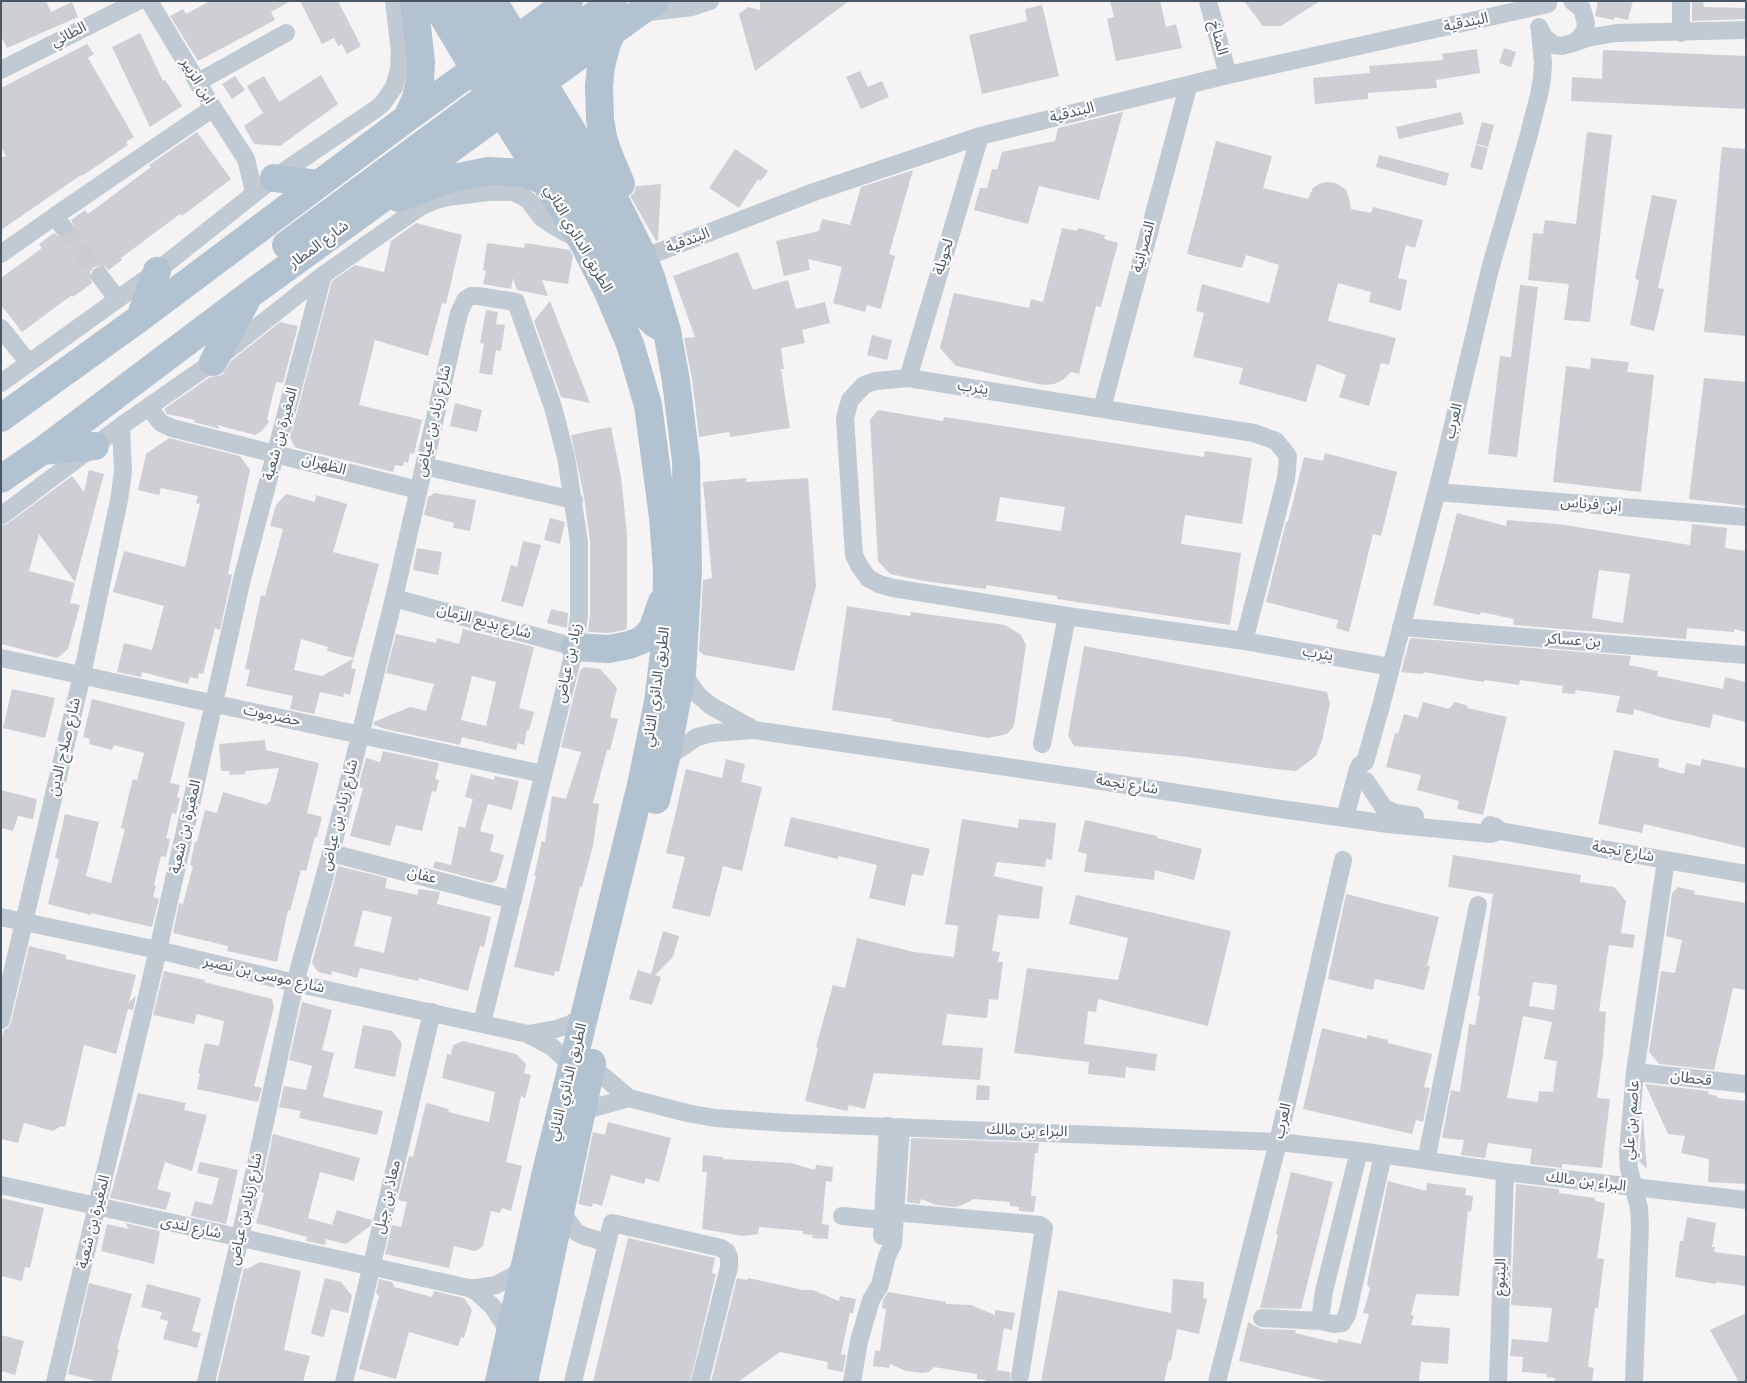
<!DOCTYPE html>
<meta charset="utf-8">
<style>
body{margin:0}
#map{position:relative;width:1747px;height:1383px;overflow:hidden;background:#f5f3f3;font-family:"DM Sans",sans-serif}
canvas{display:block}
.frame{position:absolute;inset:0;border:2px solid #4a5661;pointer-events:none}
</style>
<div id="map">
<canvas width="1747" height="1383"></canvas>
<div class="frame"></div>
</div>
<script>
const g = document.querySelector('canvas').getContext('2d');
g.lineJoin = 'round';
function paint(path, color) { g.fillStyle = color; g.fill(path, 'evenodd'); }
const toPath = rows => new Path2D(rows.map(r => 'M' + r).join(''));
function trace(path, color, width, dash) { g.strokeStyle = color; g.lineWidth = width; g.lineCap = dash ? 'butt' : 'round'; g.setLineDash(dash || []); g.stroke(path); }
function drawText(font, color, halo, rows, align = 'center') {
  g.font = font + ' "DM Sans","Noto Sans Arabic",sans-serif'; g.lineWidth = 4.5; g.setLineDash([]); g.textBaseline = 'middle'; g.strokeStyle = halo; g.fillStyle = color; for (const [text, x, y, turn = 0] of rows) {
    g.save(); g.translate(x, y); g.rotate((+turn || 0) * Math.PI / 180); g.textAlign = isNaN(turn) ? turn : align; if (halo) g.strokeText(text, 0, 0); g.fillText(text, 0, 0); g.restore();
  }
}
const building = toPath([
 [1,1,46,1,51,12,72,2,78,17,7,48,1,36],
 [210,1,291,1,271,12,275,20,198,61,170,16,183,9,186,14],
 [300,1,338,1,361,46,347,54,342,44,338,46,334,38,322,44],
 [760,1,849,1,755,71,739,14,748,7,760,10],
 [1110,1,1160,1,1166,27,1176,24,1182,48,1116,61,1107,19,1114,17],
 [1244,1,1320,1,1281,26,1263,26],
 [1598,1,1633,1,1628,20,1615,17,1614,20,1595,16],
 [1692,1,1703,1,1704,7,1746,8,1746,19,1692,21],
 [1042,5,1059,76,982,94,969,35,1027,21,1025,9],
 [140,33,163,81,165,80,182,106,150,127,112,47],
 [87,44,94,54,88,58,134,137,126,142,128,145,82,176,81,175,1,230,1,158,6,156,1,146,1,88],
 [1504,48,1516,52,1511,67,1499,63],
 [1477,49,1480,73,1436,80,1437,88,1368,93,1368,99,1315,104,1313,78,1370,73,1369,66,1443,60,1442,54],
 [1603,50,1746,56,1746,109,1571,101,1572,77,1602,79],
 [860,71,868,87,882,81,889,97,861,109,846,77],
 [321,75,338,104,280,146,254,144,244,126,263,113,247,86,264,76,279,102],
 [235,76,245,90,232,99,222,84],
 [1123,112,1099,200,1039,186,1028,224,974,210,980,188,987,188,992,169,997,170,1002,152,1055,141,1058,128],
 [1461,112,1464,124,1399,139,1396,127],
 [1482,122,1494,125,1488,147,1476,144],
 [197,132,231,179,182,216,180,214,121,258,122,260,109,270,104,266,94,267,90,272,90,278,92,283,73,297,72,295,22,332,1,305,1,278,42,248,39,244,54,233,58,236,64,238,70,235,74,226,71,220,85,210,88,214,151,167,149,165],
 [1587,132,1612,135,1590,322,1564,320,1569,284,1528,280,1533,233,1543,234,1545,220,1576,224],
 [1216,141,1272,156,1263,188,1308,199,1313,188,1319,184,1326,182,1336,183,1346,190,1349,198,1351,209,1371,213,1373,207,1423,220,1415,248,1406,245,1398,278,1407,280,1401,311,1369,302,1371,292,1338,283,1328,321,1396,338,1389,365,1381,363,1369,406,1339,397,1346,375,1317,364,1306,402,1239,384,1243,368,1193,357,1204,313,1196,311,1202,284,1269,303,1279,265,1246,255,1242,268,1187,254],
 [1476,145,1488,148,1482,170,1470,167],
 [1722,147,1746,149,1746,336,1704,332],
 [735,149,768,171,761,181,758,179,739,208,709,188],
 [1379,155,1449,173,1446,186,1376,167],
 [913,170,889,254,895,256,881,309,867,305,865,312,833,303,842,267,808,259,810,270,784,276,776,241,819,231,822,219,850,225,861,187],
 [661,184,658,241,656,241,630,196,634,193,636,186],
 [1652,195,1677,200,1658,288,1664,289,1654,331,1630,325,1639,280,1635,279],
 [416,223,462,235,446,304,442,303,428,356,375,340,359,405,422,420,414,454,410,453,408,463,404,462,403,466,395,465,393,472,296,448,290,438,332,281,355,265,384,272,391,241],
 [1062,228,1077,231,1078,228,1105,235,1104,239,1118,243,1101,307,1096,306,1079,374,1071,372,1063,380,1054,384,1043,385,956,366,940,348,954,293,1029,308,1031,299,1043,302],
 [487,243,524,248,525,243,570,250,573,256,568,284,542,280,548,296,517,290,513,278,511,289,483,284,486,271,483,270],
 [738,252,753,290,788,280,796,309,825,302,830,323,802,330,805,343,781,348,784,369,781,369,790,428,730,437,729,432,699,437,692,379,684,338,695,337,673,276],
 [1520,285,1538,287,1517,457,1488,454,1500,356,1511,357],
 [550,301,590,403,561,397,534,321],
 [486,310,498,312,496,324,505,325,501,351,496,350,492,375,479,373,484,344,480,343],
 [280,322,298,326,283,383,276,382,267,419,269,422,262,431,255,435,217,425,220,429,193,422,196,420,167,414,164,409,210,377,222,375,231,361],
 [872,335,892,340,887,360,867,355],
 [1591,358,1629,362,1627,372,1654,375,1641,492,1553,482,1566,366,1590,369],
 [1704,378,1746,382,1746,506,1689,499],
 [455,403,482,410,477,432,450,426],
 [878,410,943,421,944,417,1204,457,1205,451,1252,458,1242,524,1185,515,1181,544,1241,553,1230,625,1057,599,1057,596,986,585,986,589,924,581,890,574,878,561,870,420],
 [1000,497,1065,507,1061,531,996,521],
 [611,427,621,477,627,534,627,628,625,630,608,633,588,632,590,615,590,541,584,497,571,435],
 [169,438,240,456,250,470,228,574,232,575,220,630,215,628,203,674,199,673,198,679,190,677,188,684,142,672,141,677,117,672,124,643,152,650,164,606,113,592,124,551,185,567,200,504,196,503,198,496,161,488,159,495,138,490,146,454],
 [1325,453,1397,472,1381,536,1373,534,1349,632,1336,628,1338,620,1266,602,1286,522,1288,522,1304,457,1323,461],
 [89,470,104,474,75,582,39,534,29,571,75,583,70,603,80,605,68,649,57,658,1,644,1,526,7,524,72,476,84,492],
 [746,478,746,482,808,478,816,586,794,671,704,655,699,651,703,580,712,578,703,482],
 [435,493,476,500,470,531,453,528,454,523,424,515,428,497],
 [286,494,315,502,316,495,347,504,333,552,379,564,351,668,356,669,350,695,344,693,343,697,320,692,314,714,290,709,293,696,246,686,250,670,245,669,261,595,265,596,283,529,270,526,276,505],
 [301,639,328,647,327,651,354,658,322,676,294,670],
 [1457,513,1506,526,1507,520,1558,524,1690,545,1692,524,1727,528,1725,548,1746,551,1746,632,1734,629,1734,632,1687,628,1686,639,1513,625,1514,619,1481,612,1480,615,1433,605],
 [1599,570,1630,574,1623,623,1592,618],
 [550,518,565,522,560,544,544,540],
 [523,541,541,545,523,607,501,601,511,565,517,567],
 [417,548,442,552,438,575,413,570],
 [847,606,910,616,911,612,1005,625,1021,635,1026,645,1014,726,1007,734,988,738,891,721,892,719,832,710],
 [551,609,568,613,567,628,547,623],
 [463,629,534,647,519,708,534,712,529,730,527,730,524,745,518,743,516,750,462,737,460,745,385,729,374,725,374,722,410,707,426,711,434,684,386,673,396,634,436,643,437,638,459,644],
 [472,676,496,682,486,726,461,720],
 [1410,638,1631,656,1629,665,1658,671,1657,676,1723,689,1725,677,1746,682,1746,722,1713,714,1710,728,1668,719,1634,709,1633,715,1616,712,1620,696,1576,690,1575,694,1562,693,1563,686,1520,680,1519,685,1485,680,1484,682,1477,681,1424,672,1423,674,1401,672],
 [1084,646,1327,692,1330,704,1322,740,1316,756,1296,771,1275,769,1188,757,1074,746,1068,736],
 [584,667,600,669,617,688,610,717,618,719,610,750,607,750,593,803,599,804,593,846,582,887,580,887,559,972,555,971,554,976,514,967,536,876,534,876,542,841,545,842,552,796,566,799,581,752,561,747,580,671],
 [12,689,55,698,45,738,3,728],
 [92,699,185,722,170,783,180,785,177,797,180,798,176,814,172,813,166,838,170,839,166,857,161,856,154,885,156,886,153,897,159,899,152,927,91,913,91,915,48,904,59,859,55,858,65,814,99,822,86,876,111,883,125,829,121,828,128,798,133,779,137,780,144,753,114,745,112,750,89,744,90,739,83,737],
 [1423,702,1449,709,1455,702,1468,706,1467,708,1507,717,1483,815,1457,809,1459,801,1417,790,1421,775,1386,767,1395,733,1398,734,1404,714,1418,718],
 [265,740,266,750,319,763,307,813,322,817,317,837,315,837,306,871,301,870,290,911,288,910,277,962,227,951,228,946,173,933,179,903,183,904,193,866,190,865,195,841,197,842,205,810,217,813,223,792,267,805,268,802,270,802,279,768,245,771,245,774,229,775,230,771,221,771,219,744],
 [1614,750,1659,759,1658,767,1684,774,1686,763,1700,766,1702,759,1746,768,1746,848,1644,824,1642,833,1598,824],
 [383,751,439,763,435,779,439,780,436,792,432,791,422,831,396,825,390,846,350,836,363,788,358,787,366,758,380,762],
 [726,759,745,764,741,782,762,787,742,871,723,866,710,917,672,908,685,857,666,853,686,769,722,778],
 [471,774,494,780,495,776,519,781,512,810,488,804,480,831,494,835,490,851,504,855,497,880,491,883,433,868,435,861,451,865,459,826,465,828,473,799,465,797],
 [1,790,37,799,33,819,18,816,13,831,1,828],
 [791,817,930,849,923,876,912,874,905,906,869,898,877,865,838,856,838,859,784,846],
 [962,819,1018,828,1019,819,1056,823,1052,860,1046,859,1045,867,997,862,994,876,1043,887,1039,919,998,915,992,951,1000,952,998,962,1003,962,998,1000,989,999,987,1018,947,1014,942,1045,983,1048,980,1080,874,1073,865,1109,849,1105,847,1111,805,1101,818,1048,816,1047,833,985,845,988,857,938,914,952,954,957,958,926,945,924],
 [1085,820,1157,836,1157,838,1202,849,1194,880,1155,870,1154,880,1084,872,1087,854,1078,852],
 [1453,855,1581,875,1580,882,1614,887,1626,901,1621,933,1635,935,1633,948,1609,945,1599,1011,1606,1012,1603,1054,1597,1098,1610,1099,1602,1168,1562,1164,1562,1168,1530,1164,1532,1149,1488,1143,1485,1158,1461,1155,1464,1140,1442,1138,1451,1090,1460,1092,1469,1024,1475,1025,1480,997,1478,996,1493,894,1448,887],
 [1533,982,1557,985,1554,1010,1529,1006],
 [1523,1016,1552,1022,1544,1059,1557,1061,1553,1092,1539,1091,1538,1102,1507,1098],
 [338,866,387,878,385,888,417,895,419,889,440,892,437,904,491,917,484,947,480,946,468,991,419,978,418,981,360,968,357,978,332,971,331,975,318,972,312,963],
 [363,910,392,917,384,953,354,946],
 [1678,887,1695,891,1694,894,1746,903,1746,990,1733,988,1714,1070,1659,1064,1649,1052,1661,971,1675,973,1682,940,1666,936,1672,893],
 [1346,894,1439,917,1427,966,1430,966,1424,990,1375,979,1373,990,1328,979],
 [1076,895,1231,931,1208,1026,1098,999,1096,1012,1088,1011,1084,1044,1157,1054,1155,1071,1126,1067,1125,1078,1088,1074,1089,1062,1014,1053,1027,968,1118,980,1128,938,1069,924],
 [663,931,679,936,673,957,655,975,661,977,652,1005,629,999,638,970,651,974],
 [29,946,66,955,66,959,136,975,129,1002,136,996,133,1010,128,1009,116,1054,84,1045,65,1127,61,1126,53,1131,24,1123,18,1143,1,1139,1,1040,4,1030,8,1028,11,1022],
 [164,971,205,980,204,982,272,999,274,1007,254,1086,262,1088,258,1102,197,1089,200,1074,198,1073,205,1043,219,1046,224,1021,197,1014,194,1024,153,1015],
 [302,1002,332,1010,322,1050,334,1053,323,1097,383,1111,377,1135,299,1118,301,1111,279,1107,284,1086,306,1090,312,1066,289,1060],
 [363,1025,392,1031,402,1043,395,1077,354,1068],
 [1322,1028,1367,1039,1367,1035,1388,1040,1388,1043,1432,1054,1424,1087,1430,1088,1423,1122,1416,1120,1412,1134,1303,1109],
 [463,1041,516,1054,526,1064,524,1073,531,1075,525,1098,521,1096,506,1162,522,1166,511,1211,502,1208,500,1213,491,1211,483,1246,478,1250,474,1251,454,1246,449,1268,385,1254,392,1225,401,1227,407,1202,398,1200,409,1156,413,1157,426,1103,449,1109,448,1112,489,1122,495,1092,442,1078,447,1054,451,1055,453,1045],
 [1645,1084,1709,1091,1708,1094,1717,1096,1717,1098,1746,1101,1746,1184,1708,1182,1709,1159,1681,1153,1685,1136,1668,1134],
 [977,1085,990,1086,989,1100,976,1100],
 [138,1093,186,1103,184,1110,207,1115,192,1171,165,1162,157,1189,171,1193,166,1210,110,1198],
 [1642,1118,1643,1118,1647,1169,1639,1161],
 [608,1122,671,1138,659,1182,646,1178,644,1184,611,1175,602,1206,593,1203,592,1207,578,1204,593,1132,605,1135],
 [273,1134,360,1158,354,1181,320,1172,308,1218,332,1225,337,1210,372,1220,370,1226,346,1244,326,1239,325,1245,306,1241,307,1237,256,1223,264,1193,261,1192],
 [911,1138,1039,1143,1038,1153,1035,1153,1031,1196,1036,1196,1034,1212,1019,1211,1019,1207,1010,1206,1010,1202,974,1199,962,1205,955,1207,936,1205,921,1199,920,1204,907,1202],
 [703,1155,723,1157,723,1159,791,1163,815,1170,816,1165,833,1167,832,1182,826,1181,822,1224,829,1225,828,1239,812,1238,813,1235,803,1234,803,1231,759,1227,758,1234,743,1236,702,1229,707,1172,702,1172],
 [200,1162,238,1170,226,1224,191,1216,195,1201,212,1205,219,1178,197,1173],
 [1291,1172,1333,1182,1301,1309,1260,1308,1278,1235,1276,1234],
 [1388,1181,1426,1191,1427,1183,1466,1188,1465,1195,1473,1196,1471,1212,1468,1211,1459,1296,1416,1294,1411,1315,1414,1316,1411,1325,1450,1328,1448,1364,1421,1362,1419,1382,1330,1382,1239,1361,1248,1322,1261,1329,1296,1330,1295,1333,1337,1343,1338,1339,1361,1344,1369,1314,1363,1313,1370,1289,1367,1284],
 [1516,1184,1559,1189,1559,1193,1595,1198,1595,1201,1605,1203,1597,1258,1604,1259,1598,1308,1595,1308,1588,1367,1594,1368,1592,1382,1555,1382,1555,1378,1546,1377,1547,1374,1522,1372,1523,1357,1510,1356,1512,1339,1548,1342,1552,1308,1511,1305],
 [1,1198,44,1208,30,1268,25,1267,22,1281,1,1276],
 [1687,1217,1716,1223,1712,1247,1715,1247,1714,1252,1746,1256,1746,1286,1716,1282,1716,1284,1675,1277,1680,1241,1683,1241],
 [125,1223,160,1231,154,1264,101,1251,107,1224,129,1229],
 [628,1238,715,1258,712,1273,716,1274,690,1382,593,1382],
 [260,1262,301,1271,284,1350,310,1356,303,1382,217,1382,244,1268,247,1269],
 [325,1278,341,1282,352,1296,348,1313,331,1309,324,1337,311,1334],
 [737,1278,747,1280,748,1278,803,1290,813,1290,839,1301,840,1296,856,1299,853,1313,850,1313,841,1354,846,1355,843,1372,827,1369,828,1362,780,1352,738,1382,711,1382],
 [379,1279,392,1282,394,1287,432,1297,434,1291,464,1298,472,1310,464,1338,461,1337,458,1346,409,1332,396,1379,359,1369,379,1296,376,1293],
 [1173,1279,1204,1282,1203,1298,1207,1299,1199,1334,1177,1329,1171,1361,1169,1360,1164,1382,1041,1382,1058,1290,1171,1313],
 [89,1283,132,1294,117,1349,119,1349,111,1382,100,1382,68,1374],
 [147,1284,201,1298,192,1331,201,1333,197,1348,163,1339,168,1321,160,1319,162,1312,141,1307],
 [888,1292,946,1302,946,1304,971,1305,995,1315,995,1310,1015,1313,1012,1330,1004,1328,997,1370,1010,1372,1011,1382,986,1382,986,1380,977,1379,977,1374,934,1367,929,1372,922,1373,906,1371,890,1364,889,1368,873,1366,875,1350,880,1351,886,1309,882,1308,883,1300],
 [1746,1313,1746,1382,1739,1382,1710,1330],
 [1,1335,24,1341,15,1375,1,1371]
]);
const minorTunnel = toPath([
 [63,227,100,276]
]);
const minor = toPath([
 [149,1,213,108,246,159,254,192],
 [1208,1,1228,75],
 [641,13,692,7,710,1],
 [1539,27,1544,37,1554,45,1562,46,1576,42,1585,31,1586,23,1582,9,1572,1],
 [1681,33,1681,1],
 [1576,42,1587,38,1616,33,1746,30],
 [1,70,138,1],
 [198,82,286,33],
 [63,227,55,216,213,108],
 [1,254,55,216],
 [643,258,814,192,980,136,1228,75,1548,4],
 [100,276,117,299],
 [1,328,28,362],
 [908,378,980,136],
 [1,383,157,271,274,178,376,109,383,103,394,87,399,69,400,52,394,1],
 [149,408,161,423,172,428,418,490],
 [1102,408,1188,87],
 [424,466,574,500],
 [1437,492,1746,517],
 [1,516,121,426,213,362,323,275,420,207,436,200,448,197,488,192,513,192,522,196,529,201,542,218,549,223,566,233,579,236],
 [394,598,575,647],
 [1401,627,1746,655],
 [1244,641,1286,479,1288,456,1276,441,1254,433,908,378,876,381,864,385,850,400,845,418,854,555,860,567,868,578,879,584,893,588,1067,616,1244,641,1391,667],
 [1,658,543,774],
 [682,673,698,695,711,706,751,728],
 [1042,744,1067,616],
 [666,758,697,737,713,733,754,730,1082,778,1267,807,1388,824,1491,834,1500,831],
 [1366,781,1384,808,1395,813,1415,816],
 [1345,817,1358,769,1360,765,1365,762,1381,706,1442,471,1490,269,1528,138,1539,95,1542,79,1543,63,1540,31],
 [1490,825,1496,827,1500,831,1746,874],
 [331,853,513,900],
 [1,917,158,950,295,983,528,1034,552,1047,563,1057,572,1069],
 [1,1020,82,675,119,500,123,472,121,426],
 [528,1034,556,1029,571,1024,584,1015],
 [591,1066,629,1098,687,1113,715,1118,787,1123,1278,1142,1359,1151,1505,1172,1746,1200],
 [1635,1072,1746,1084],
 [582,1111,629,1098],
 [1359,1151,1324,1291,1321,1313,1321,1321,1334,1324,1342,1323,1347,1315,1383,1155],
 [1426,1161,1478,905],
 [1,1185,469,1288,478,1288,496,1285,513,1276,524,1264],
 [561,1211,576,1232,584,1236,607,1243],
 [895,1212,1040,1225,1044,1228,1020,1376],
 [842,1216,883,1220],
 [882,1236,888,1126],
 [469,1288,478,1293,493,1307,504,1324,507,1337],
 [1262,1318,1321,1321],
 [55,1382,158,950,242,579,323,275],
 [206,1382,240,1238,295,983,331,853,394,598,459,313,465,300,471,296,478,296,516,302,553,407,566,457,579,542,579,615,575,647,482,1023],
 [344,1382,432,1012],
 [573,1382,612,1223,721,1248,727,1252,729,1257,729,1267,700,1382],
 [852,1382,859,1341,871,1300,880,1285,887,1256,893,1244,901,1127],
 [1217,1382,1278,1142,1343,860],
 [1498,1382,1505,1172],
 [1634,1382,1640,1225,1639,1208,1629,1169,1628,1152,1635,1072,1666,860]
]);
const primary = toPath([
 [434,1,475,70,584,244,608,292,630,344,648,405,663,517,667,571,666,637,658,702,641,785,545,1176,499,1382],
 [463,1,494,55,506,70],
 [493,1,618,206,642,254,651,277,667,331,676,381,686,461,688,571,682,673,666,758,656,800],
 [613,31,607,43,601,66,599,86,600,119,603,137,608,153,621,184],
 [516,74,613,1],
 [512,81,589,204,605,235,628,291,635,304,655,324,667,331],
 [407,118,416,98,420,80,421,62,414,1],
 [274,178,318,184],
 [399,198,449,179,488,171,522,173,545,181],
 [286,245,496,90,508,76,516,63,519,50,516,39],
 [140,318,157,271],
 [213,362,246,301],
 [1,418,140,318,407,118,569,1],
 [42,451,95,446],
 [1,479,42,451,249,295,655,1],
 [575,647,609,649,629,645,642,640,652,630,662,602],
 [524,1382,592,1063]
]);
const streetNames = [
 ["البندقية",1466,23,-12],
 ["الطائي",69,35,-27],
 ["المناخ",1218,38,75],
 ["ابن الزبير",197,81,59],
 ["البندقية",1072,113,-14],
 ["الطريق الدائري الثاني",578,239,60],
 ["البندقية",688,241,-21],
 ["شارع المطار",319,245,-36],
 ["النصرانية",1144,247,-75],
 ["لحويلة",944,257,-73],
 ["يثرب",973,388,9],
 ["شارع زياد بن عياض",434,421,-77],
 ["العرب",1454,421,-76],
 ["المغيرة بن شعبة",281,434,-75],
 ["الظهران",324,465,15],
 ["ابن فرناس",1591,505,5],
 ["شارع بديع الزمان",484,622,15],
 ["بن عساكر",1573,641,4],
 ["يثرب",1318,654,10],
 ["زياد بن عياض",569,663,-78],
 ["الطريق الدائري الثاني",657,687,-82],
 ["حضرموت",272,716,12],
 ["شارع صلاح الدين",65,747,-77],
 ["شارع نجمة",1127,785,9],
 ["شارع زياد بن عياض",340,815,-76],
 ["المغيرة بن شعبة",186,827,-77],
 ["شارع نجمة",1623,852,10],
 ["عفان",422,876,14],
 ["شارع موسى بن نصير",264,975,13],
 ["قحطان",1691,1079,7],
 ["الطريق الدائري الثاني",568,1082,-76],
 ["عاصم بن علي",1632,1120,-86],
 ["العرب",1283,1121,-77],
 ["البراء بن مالك",1027,1131,2],
 ["البراء بن مالك",1586,1182,7],
 ["معاذ بن جبل",388,1197,-77],
 ["شارع زياد بن عياض",246,1209,-78],
 ["المغيرة بن شعبة",94,1222,-76],
 ["شارع لندى",191,1228,12],
 ["الينبوع",1501,1277,-88]
];
paint(building, '#cdcfd5');
trace(minorTunnel, '#caccce', 18, [18, 9]);
trace(minor, '#c1cad2', 18);
trace(primary, '#b3c2d1', 28);
drawText('15px', '#4a5661', '#fff', streetNames);
</script>
